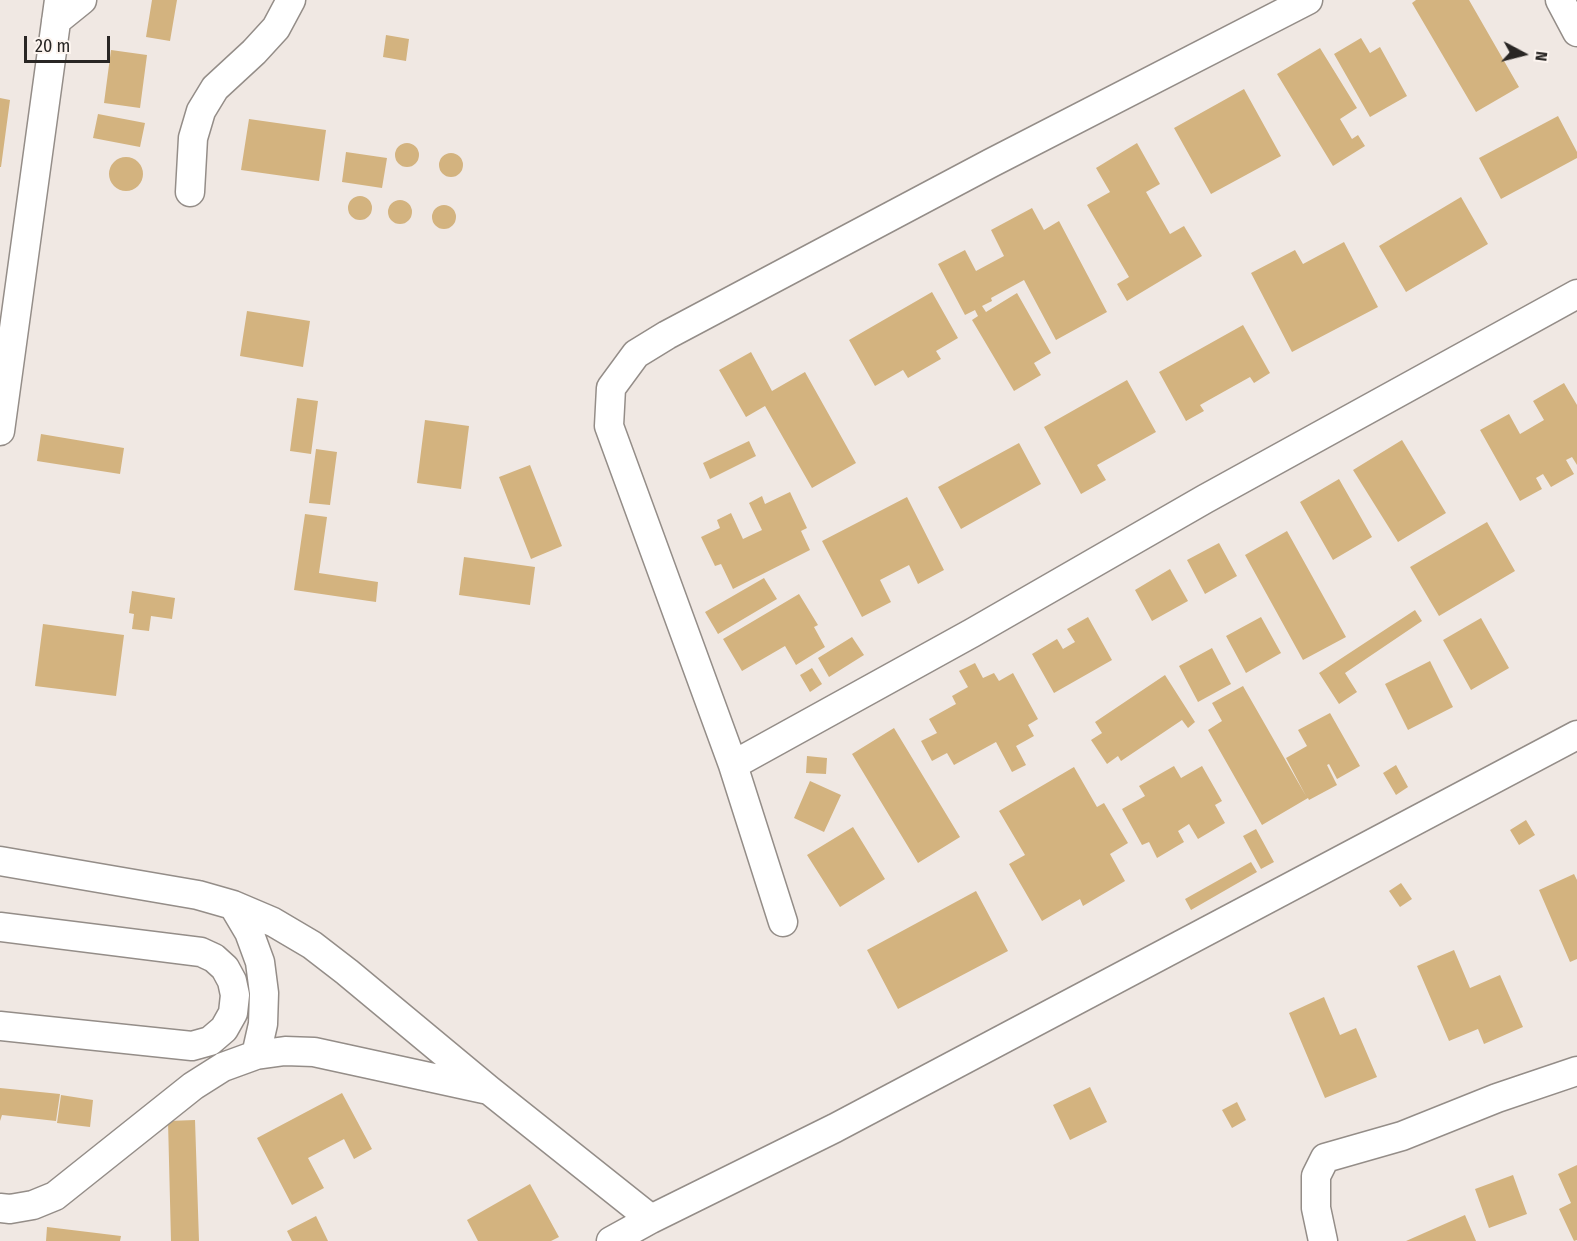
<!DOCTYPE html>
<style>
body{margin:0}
#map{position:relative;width:1577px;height:1241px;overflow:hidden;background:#f0e8e3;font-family:"Fira Sans Condensed",sans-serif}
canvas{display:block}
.north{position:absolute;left:1493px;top:24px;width:60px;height:60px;-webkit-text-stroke:4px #fdf5f0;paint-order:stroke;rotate:97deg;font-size:16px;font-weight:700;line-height:24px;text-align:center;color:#292624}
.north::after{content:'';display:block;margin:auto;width:21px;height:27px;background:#292624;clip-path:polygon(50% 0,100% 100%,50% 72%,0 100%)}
.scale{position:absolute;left:24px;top:36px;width:86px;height:27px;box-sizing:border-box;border:3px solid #292624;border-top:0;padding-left:8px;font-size:18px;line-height:21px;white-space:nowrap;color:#292624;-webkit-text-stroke:4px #fdf5f0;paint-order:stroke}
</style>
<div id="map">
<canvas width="1577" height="1241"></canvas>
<div class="north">N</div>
<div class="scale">20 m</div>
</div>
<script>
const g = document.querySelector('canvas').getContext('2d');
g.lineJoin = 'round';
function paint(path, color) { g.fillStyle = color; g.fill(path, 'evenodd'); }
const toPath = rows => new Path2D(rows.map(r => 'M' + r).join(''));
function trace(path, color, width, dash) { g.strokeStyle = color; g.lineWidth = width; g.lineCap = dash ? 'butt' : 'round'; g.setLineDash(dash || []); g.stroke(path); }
const building = toPath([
 [152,0,177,0,170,41,146,37],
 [1416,0,1469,0,1519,87,1476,112,1412,3],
 [386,35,409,39,406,61,383,57],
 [1361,38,1370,53,1380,47,1407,96,1370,117,1334,54],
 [1320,48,1357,108,1340,119,1352,139,1358,135,1365,146,1333,166,1277,74],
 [111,50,147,55,140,108,104,103],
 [1244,89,1281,156,1211,194,1174,128],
 [0,98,10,100,1,167,0,167],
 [98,114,145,123,140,147,93,138],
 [1558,116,1577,152,1577,158,1501,199,1479,158],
 [249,119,326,130,319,181,241,170],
 '395 155a12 12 0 1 1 24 0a12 12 0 1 1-24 0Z',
 [1137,143,1160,184,1146,192,1170,234,1184,226,1202,256,1127,301,1117,284,1129,277,1087,205,1110,192,1096,168],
 [346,152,387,158,382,188,342,182],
 '439 165a12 12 0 1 1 24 0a12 12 0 1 1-24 0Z',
 '109 174a17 17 0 1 1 34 0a17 17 0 1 1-34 0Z',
 '348 208a12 12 0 1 1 24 0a12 12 0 1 1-24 0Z',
 [1461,197,1488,244,1406,292,1379,246],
 '388 212a12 12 0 1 1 24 0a12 12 0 1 1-24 0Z',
 '432 217a12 12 0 1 1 24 0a12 12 0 1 1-24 0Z',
 [1032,208,1044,230,1059,221,1107,312,1056,340,1024,280,991,298,992,301,982,306,986,312,1017,293,1051,353,1034,363,1041,375,1014,391,972,320,978,316,975,310,965,315,938,264,965,250,976,271,1004,256,991,230],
 [1344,242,1378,307,1292,352,1251,273,1295,250,1303,264],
 [932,292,958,338,936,351,941,359,908,378,903,370,875,386,849,340],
 [247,311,310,321,303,367,240,356],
 [1243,325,1270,373,1254,383,1250,377,1200,405,1204,411,1186,421,1159,372],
 [751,352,772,391,805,372,856,463,812,488,765,406,746,417,719,370],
 [1127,380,1156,432,1097,465,1106,480,1081,494,1044,427],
 [1564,383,1577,405,1577,465,1572,457,1566,460,1574,474,1551,487,1543,474,1536,478,1542,489,1520,501,1480,430,1509,414,1520,434,1544,420,1533,401],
 [297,398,318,401,311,454,290,451],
 [425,420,469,426,461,489,417,483],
 [41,434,124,448,120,474,37,461],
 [1402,440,1446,513,1398,542,1353,470],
 [749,441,756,456,710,479,703,463],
 [1019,443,1041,484,961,529,938,487],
 [316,449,337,452,330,505,309,503],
 [530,465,562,546,531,559,499,477],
 [1339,479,1372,537,1333,560,1300,502],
 [790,492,807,528,801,531,810,550,733,589,721,564,715,566,701,537,720,528,717,520,731,513,743,539,762,530,749,503,762,496,765,504],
 [907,497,944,570,918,584,909,565,880,580,891,602,862,617,822,541],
 [305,514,327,517,319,573,378,582,376,602,294,590],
 [1487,522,1515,571,1439,616,1410,567],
 [1287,531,1346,637,1303,660,1245,555],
 [1219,543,1237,576,1205,594,1187,560],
 [464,557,535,567,530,605,459,595],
 [1170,569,1188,601,1152,621,1135,590],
 [764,578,777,599,718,634,705,612],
 [132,591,175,598,172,619,151,616,149,631,132,629,134,614,129,613],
 [799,594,818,625,814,627,825,647,796,665,785,646,742,671,723,639],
 [1415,610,1422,621,1345,673,1357,692,1339,704,1319,673],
 [1088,617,1112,660,1054,693,1032,654,1057,639,1063,649,1075,642,1067,629],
 [1261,617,1281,653,1246,673,1226,636],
 [1481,618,1509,668,1471,690,1443,640],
 [43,624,124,635,116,696,35,686],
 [852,637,864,655,829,677,818,658],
 [1212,648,1231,684,1198,702,1179,666],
 [1430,661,1453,707,1408,730,1385,684],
 [975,663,983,678,994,673,999,681,1013,673,1038,719,1028,725,1034,736,1016,746,1026,765,1012,772,996,742,954,765,947,753,932,761,921,741,937,733,929,719,956,704,952,696,968,687,959,671],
 [812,668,822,684,810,692,800,675],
 [1165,675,1195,722,1188,728,1182,720,1121,761,1118,756,1107,764,1091,740,1102,733,1095,722],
 [1243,686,1306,796,1286,758,1307,746,1298,730,1330,713,1360,766,1337,779,1329,764,1327,765,1337,785,1309,800,1308,798,1262,825,1208,730,1222,721,1212,703],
 [894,728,960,837,918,863,852,754],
 [807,756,827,758,826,774,806,773],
 [1396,765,1408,787,1396,795,1383,773],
 [1174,766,1181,778,1202,766,1222,801,1215,805,1225,823,1198,839,1189,824,1178,831,1184,842,1157,858,1149,842,1142,845,1122,809,1145,796,1139,786],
 [1074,767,1097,807,1104,803,1128,843,1110,854,1125,881,1083,906,1080,899,1042,921,1009,864,1025,855,999,811],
 [810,781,841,795,824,832,794,818],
 [1526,820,1535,835,1519,845,1510,830],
 [853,827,885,879,840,907,807,855],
 [1256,829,1274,862,1261,869,1243,836],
 [1251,862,1257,872,1191,910,1185,899],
 [1574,874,1577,880,1577,959,1570,962,1539,890],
 [1401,883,1412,899,1400,907,1389,891],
 [976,891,1008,951,898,1009,867,950],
 [1454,950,1470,988,1500,975,1523,1027,1484,1044,1478,1029,1449,1041,1417,966],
 [1324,997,1340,1035,1356,1028,1377,1077,1325,1098,1289,1013],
 [1090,1087,1107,1122,1070,1140,1053,1105],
 [0,1088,60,1094,56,1121,2,1115,0,1121],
 [342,1093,372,1149,354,1159,344,1139,308,1158,324,1188,292,1205,257,1138],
 [61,1095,93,1100,90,1127,57,1123],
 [1237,1102,1246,1120,1232,1128,1222,1110],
 [195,1120,199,1241,171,1241,168,1121],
 [1577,1165,1577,1240,1574,1241,1559,1209,1571,1203,1558,1174],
 [1513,1175,1527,1214,1489,1228,1475,1189],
 [530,1184,559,1237,551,1241,478,1241,467,1220],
 [1465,1215,1476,1241,1406,1241],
 [316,1216,328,1241,292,1241,287,1231],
 [47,1227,121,1236,120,1241,46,1241]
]);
const minor = toPath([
 [1560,0,1577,32],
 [56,21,82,0],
 [190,192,193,138,201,111,215,88,254,52,276,28,291,0],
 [0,431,59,0],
 [733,765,609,426,611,388,636,354,667,335,991,163,1308,0],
 [0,861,198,895,233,905,273,922,312,945,347,972,489,1090,651,1219],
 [233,905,249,932,260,962,264,993,263,1024,256,1055],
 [783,922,733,765,972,633,1205,499,1577,294],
 [0,927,201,952,214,958,225,968,232,981,235,995,233,1013,224,1029,210,1041,192,1046,0,1026],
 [0,1208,10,1209,33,1205,55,1196,193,1086,223,1067,256,1055,285,1051,314,1052,484,1089],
 [611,1241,651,1219,835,1128,1577,735],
 [1323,1241,1316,1208,1316,1176,1325,1158,1402,1136,1497,1098,1577,1071]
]);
paint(building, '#d3b37f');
trace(minor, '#948d88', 31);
trace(minor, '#fff', 28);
</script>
